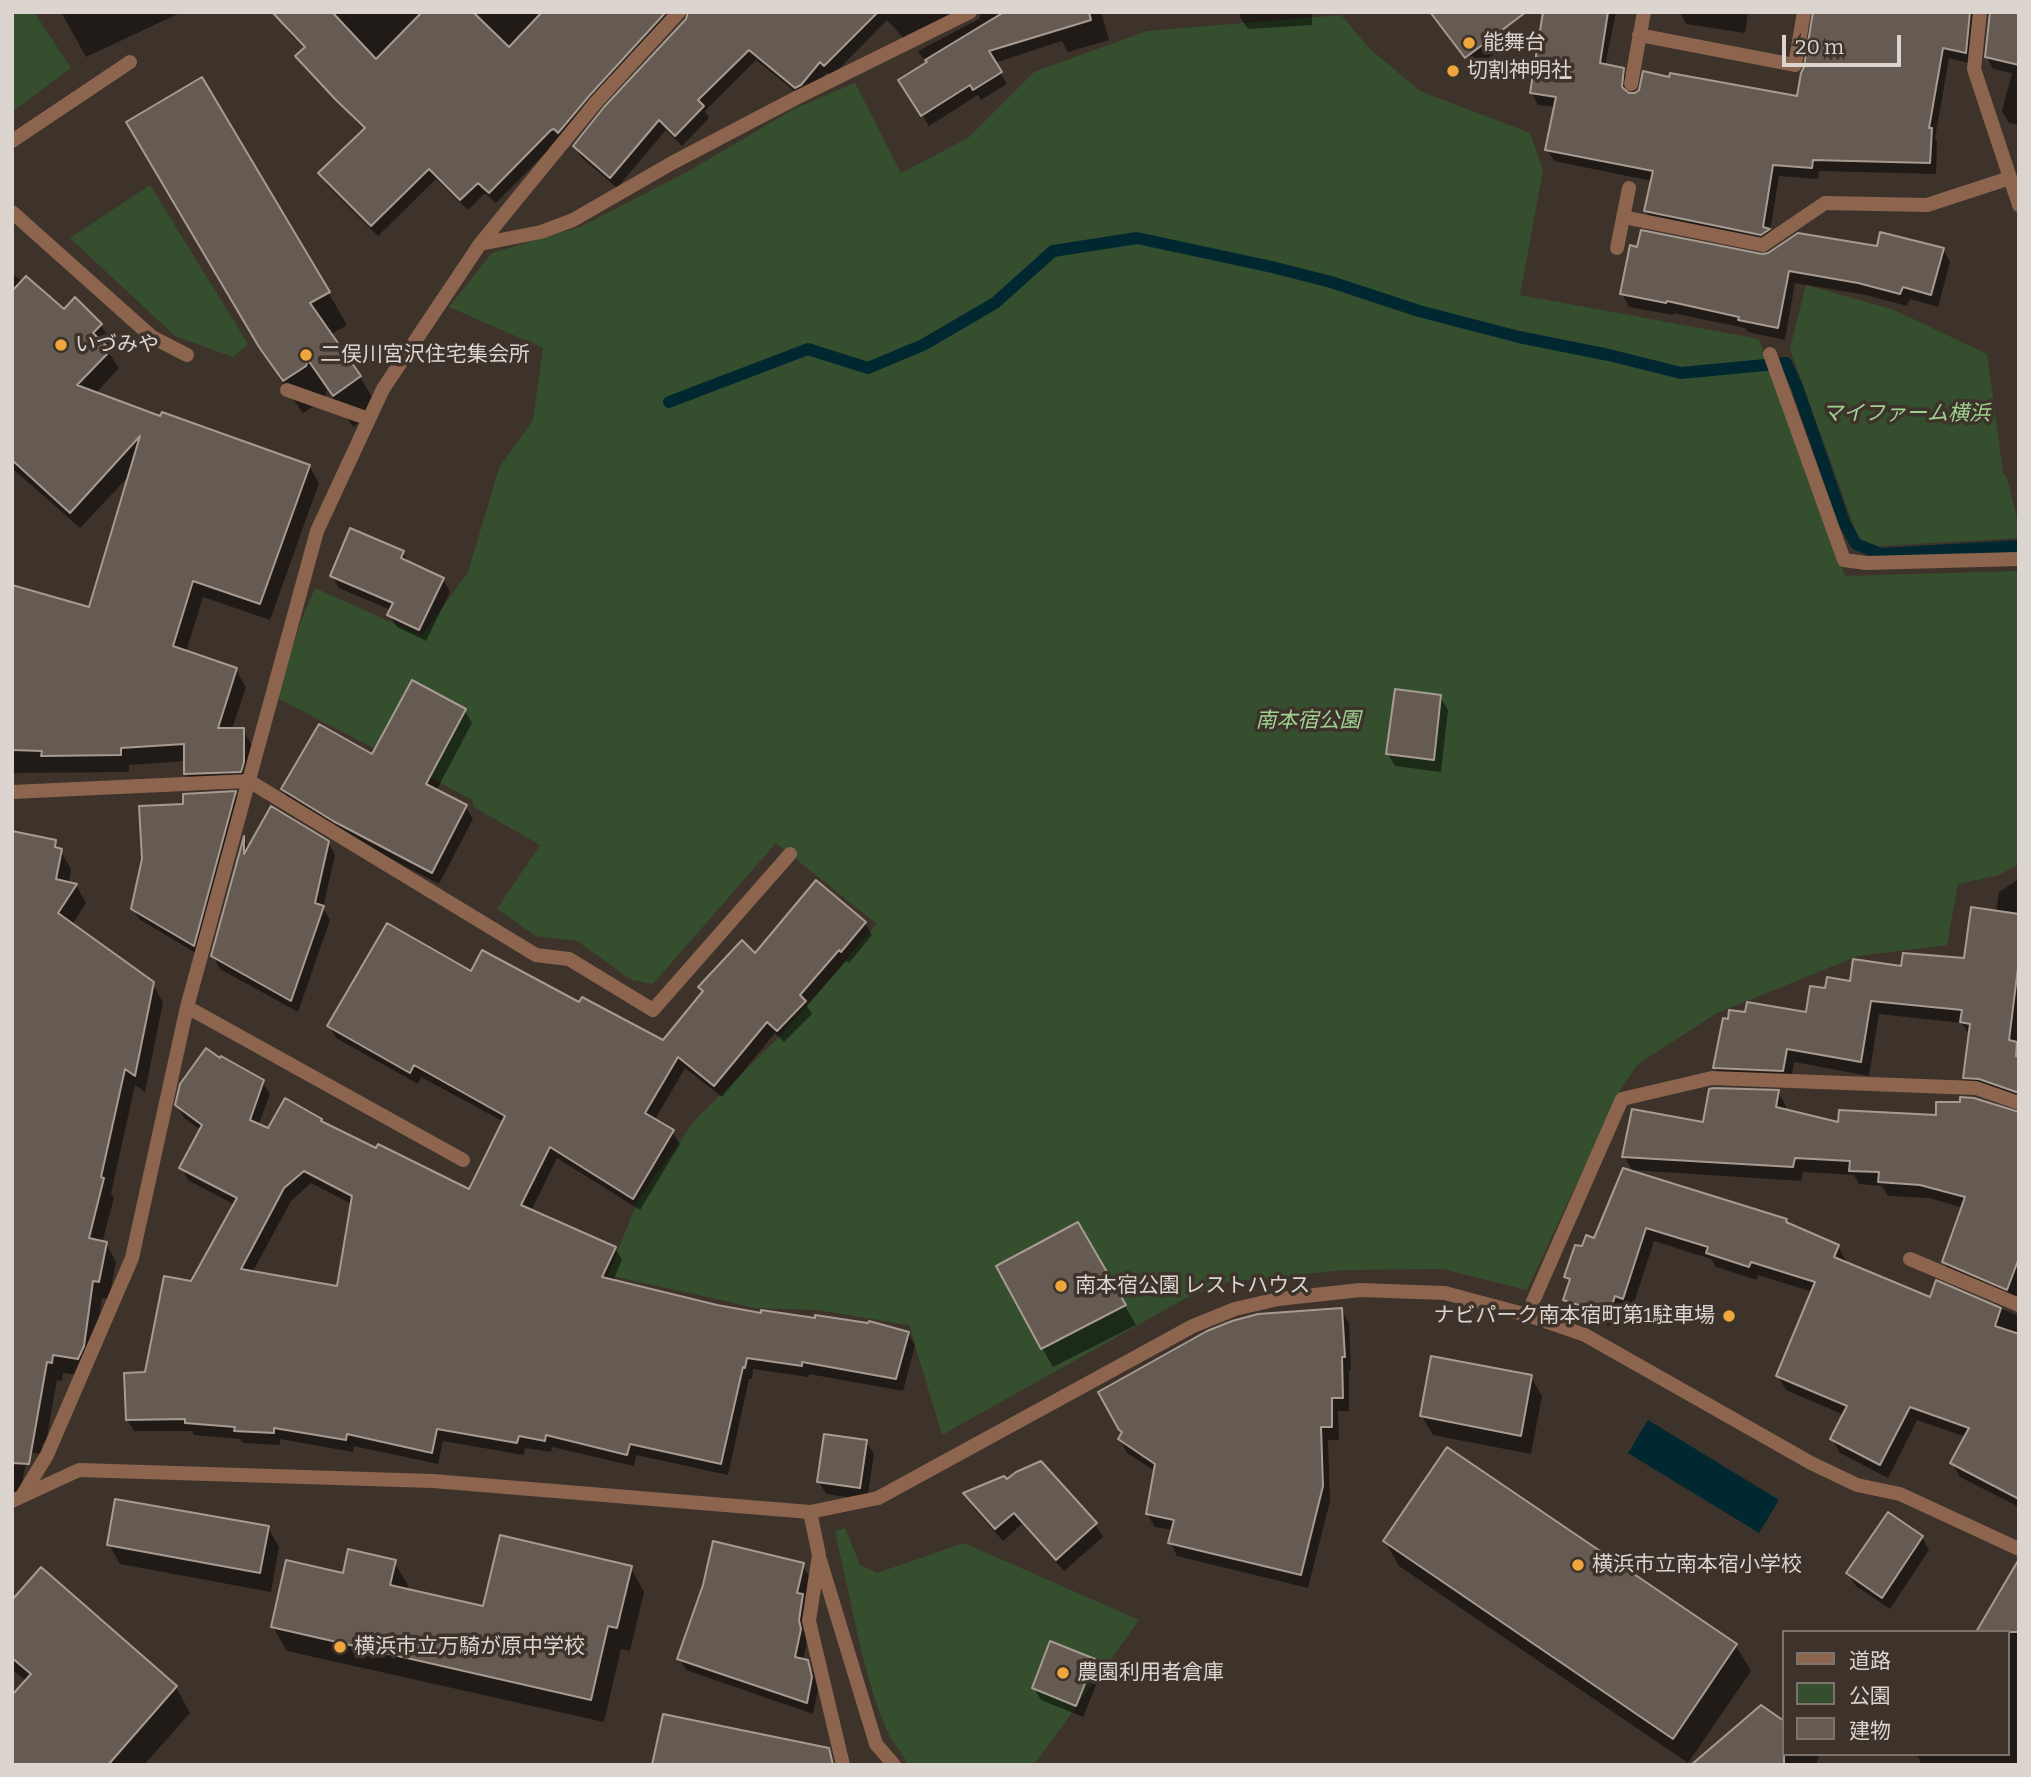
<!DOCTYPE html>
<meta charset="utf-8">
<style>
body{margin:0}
#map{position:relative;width:2031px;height:1777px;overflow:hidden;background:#3d332b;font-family:Bitter,"Noto Sans JP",serif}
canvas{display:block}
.frame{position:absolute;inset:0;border:14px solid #dbd4cf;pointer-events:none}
.legend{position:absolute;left:1782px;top:1630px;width:228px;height:126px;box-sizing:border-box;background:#3d332b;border:2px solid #7c736d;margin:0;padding:9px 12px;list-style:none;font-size:21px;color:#dbd4cf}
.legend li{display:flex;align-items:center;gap:14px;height:35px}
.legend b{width:35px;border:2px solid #7c736d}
.scale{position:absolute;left:1782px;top:35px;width:119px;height:32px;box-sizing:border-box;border:4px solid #dbd4cf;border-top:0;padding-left:9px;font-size:21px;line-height:24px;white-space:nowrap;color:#dbd4cf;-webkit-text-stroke:5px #3d332b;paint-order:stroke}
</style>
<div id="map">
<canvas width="2031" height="1777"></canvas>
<div class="frame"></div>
<ul class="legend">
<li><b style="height:9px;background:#8d654f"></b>道路</li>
<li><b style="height:19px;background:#354f2e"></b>公園</li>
<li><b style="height:19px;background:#665b52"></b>建物</li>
</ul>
<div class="scale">20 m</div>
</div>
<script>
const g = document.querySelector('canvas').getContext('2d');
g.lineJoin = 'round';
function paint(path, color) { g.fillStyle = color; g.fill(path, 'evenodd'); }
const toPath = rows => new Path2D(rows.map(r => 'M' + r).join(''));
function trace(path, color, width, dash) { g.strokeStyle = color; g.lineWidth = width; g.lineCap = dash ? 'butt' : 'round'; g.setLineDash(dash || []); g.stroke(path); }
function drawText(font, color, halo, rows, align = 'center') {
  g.font = font + ' Bitter,"Noto Sans JP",serif'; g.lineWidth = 7; g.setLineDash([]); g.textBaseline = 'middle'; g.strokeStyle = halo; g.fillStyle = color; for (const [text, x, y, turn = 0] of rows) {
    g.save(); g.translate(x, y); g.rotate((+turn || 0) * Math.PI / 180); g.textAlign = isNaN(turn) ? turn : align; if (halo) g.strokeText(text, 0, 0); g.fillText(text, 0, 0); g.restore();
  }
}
const green = toPath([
 [12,12,34,12,71,68,12,112],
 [1341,15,1370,49,1420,91,1530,133,1543,170,1520,295,1759,339,1845,576,2019,571,2019,864,1999,875,1958,884,1947,945,1858,956,1717,1013,1638,1064,1619,1092,1527,1290,1443,1269,1343,1270,1228,1282,1186,1298,942,1435,909,1325,817,1310,756,1308,608,1275,638,1200,696,1119,780,1036,877,924,776,843,653,984,632,980,577,941,536,936,497,909,540,845,474,807,472,800,428,776,277,698,301,621,315,588,422,636,468,572,499,468,533,420,543,348,449,307,492,253,580,227,689,171,794,109,855,83,901,173,968,138,1034,72,1147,31],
 [150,185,248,344,233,357,175,336,70,238],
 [1806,285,1894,310,1987,354,2003,473,2007,478,2019,526,2019,538,1878,546,1859,540,1790,349],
 [845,1528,860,1565,877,1573,964,1543,1139,1620,1034,1765,909,1765,889,1735,876,1704,861,1650,835,1531]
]);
const water = toPath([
 [1648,1420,1779,1500,1759,1533,1628,1453]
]);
const shadow = toPath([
 [61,12,182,12,86,57],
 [295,12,1101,12,1109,40,1068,52,1062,41,994,63,1007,84,981,100,978,95,929,126,901,80,927,64,918,51,979,19,981,14,973,14,910,45,887,20,831,77,827,72,807,96,803,98,756,60,705,111,709,118,682,146,666,130,617,188,581,157,575,146,688,19,689,14,684,13,496,203,485,193,468,210,436,179,378,236,327,185,321,174,364,130,304,67,298,56,305,49,290,34,283,23],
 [1240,12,1312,12,1312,25,1248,29,1240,17],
 [1490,12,1511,42,1473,69,1445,29],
 [1545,12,1616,12,1606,61,1607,66,1623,69,1630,81,1628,95,1798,98,1806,67,1816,12,2019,12,2019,125,2009,123,2002,111,2012,73,1993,69,1987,57,1991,15,1984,14,1972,64,1949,58,1935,138,1937,142,1936,174,1819,171,1818,179,1779,176,1770,232,1775,241,1653,223,1646,211,1652,181,1554,161,1547,149,1556,107,1538,105,1532,93],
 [1680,12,1748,12,1745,33,1686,24],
 [129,123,328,292,347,325,330,335,360,377,379,409,353,427,327,390,324,399,303,413,280,380],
 [1878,248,1943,249,1950,262,1938,307,1910,299,1907,306,1866,295,1795,283,1785,340,1748,332,1745,328,1673,313,1673,315,1629,307,1622,294],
 [12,274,64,311,101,325,111,342,105,347,119,368,95,394,161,418,309,466,319,483,270,620,203,597,186,652,236,670,246,687,232,729,243,730,253,747,251,788,195,791,186,774,186,761,129,765,129,772,12,773,12,587,90,609,131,474,80,528,12,468],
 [403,552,409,564,443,579,450,592,426,641,397,627,389,615,391,610,339,588,332,576],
 [1440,697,1448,710,1441,772,1395,766,1388,754],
 [465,711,472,723,436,791,466,807,473,819,439,884,342,833,290,802,283,789,373,757],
 [235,793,241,803,199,955,139,919,133,909,185,806],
 [12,834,55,842,71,869,69,883,76,885,86,903,72,925,152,983,163,1002,145,1092,135,1085,111,1193,114,1198,102,1243,106,1243,116,1262,109,1299,102,1298,93,1365,88,1376,63,1373,62,1381,57,1380,46,1443,43,1443,41,1454,28,1452,19,1499,12,1505],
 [244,840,249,848,328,842,335,855,323,908,330,920,298,1012,220,969,213,956],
 [2019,879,2019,1103,1973,1091,1965,1078,1970,1036,1962,1023,1879,1014,1869,1076,1794,1062,1790,1085,1723,1082,1715,1068,1725,1020,1807,1014,1827,990,1903,968,1966,960,1996,912,1999,892],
 [865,923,872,935,849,963,846,961,807,1006,812,1014,784,1042,775,1033,722,1097,685,1068,654,1121,672,1132,680,1144,640,1210,557,1158,531,1211,615,1248,622,1260,613,1281,716,1306,762,1315,908,1333,915,1346,903,1391,809,1374,808,1377,753,1369,752,1379,749,1379,728,1475,636,1455,634,1466,552,1447,551,1452,525,1448,524,1455,443,1441,438,1464,354,1446,353,1452,280,1439,280,1445,243,1443,241,1439,194,1435,192,1431,134,1431,127,1419,147,1374,192,1283,235,1205,188,1180,181,1167,201,1130,184,1118,177,1105,220,1060,262,1081,270,1094,258,1126,268,1131,321,1120,323,1123,469,1192,504,1122,421,1077,418,1084,336,1038,329,1026,471,974,580,1005,664,1042,703,993,700,987,755,955],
 [311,1183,352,1204,338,1288,252,1273,291,1201],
 [1778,1092,1786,1106,1785,1111,1840,1124,2019,1113,2019,1304,1952,1276,1944,1262,1964,1208,1929,1198,1888,1196,1882,1186,1859,1184,1854,1175,1803,1172,1801,1181,1632,1170,1624,1156],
 [1624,1170,1785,1221,1788,1224,1838,1246,1846,1261,1845,1263,1931,1300,1937,1283,2019,1316,2019,1507,1960,1477,1952,1463,1966,1437,1917,1420,1888,1478,1840,1453,1832,1439,1844,1415,1786,1390,1778,1376,1813,1292,1758,1275,1757,1280,1716,1267,1711,1259,1654,1241,1631,1312,1623,1309,1617,1328,1573,1314,1565,1300,1570,1284,1566,1277,1583,1249,1595,1240],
 [1077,1224,1136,1325,1053,1367,1042,1348],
 [1341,1310,1349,1323,1351,1370,1349,1370,1349,1411,1338,1411,1339,1440,1328,1440,1330,1501,1308,1588,1177,1556,1170,1542,1173,1530,1155,1527,1147,1514,1155,1471,1127,1453,1120,1439],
 [1531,1377,1542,1396,1531,1454,1433,1435,1422,1416],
 [866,1442,874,1454,867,1500,826,1494,819,1482],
 [1447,1449,1736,1646,1751,1671,1688,1763,1399,1566,1385,1541],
 [965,1494,1095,1524,1103,1537,1064,1571,1022,1524,1003,1541,972,1506],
 [268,1528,279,1547,271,1592,120,1564,109,1544],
 [1922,1537,1929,1550,1890,1609,1856,1586,1848,1573],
 [394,1562,408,1585,407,1590,485,1608,631,1568,644,1592,630,1651,621,1649,604,1722,287,1651,273,1627,344,1575],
 [802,1564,809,1576,805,1599,809,1607,805,1633,807,1642,803,1661,807,1662,814,1674,818,1690,813,1714,686,1670,679,1658],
 [2019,1570,2019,1765,1922,1765,1917,1754,2008,1754,2008,1632],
 [12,1602,176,1687,190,1713,144,1765,12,1765,27,1682,12,1669],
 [1094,1660,1101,1673,1083,1717,1041,1700,1034,1688],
 [1761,1707,1784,1724,1784,1754,1817,1754,1819,1756,1816,1765,1697,1765]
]);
const stream = toPath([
 [669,402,808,349,868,368,923,345,995,303,1053,251,1137,238,1272,267,1331,282,1419,311,1519,337,1609,355,1681,373,1786,363,1797,387,1844,522,1856,544,1881,554,2019,546]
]);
const building = toPath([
 [272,12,332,12,376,59,422,12,473,12,509,47,542,12,666,12,590,95,558,133,554,129,551,130,489,193,478,183,460,200,429,169,371,226,318,173,365,128,336,100,295,56,305,47,272,12],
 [688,12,878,12,824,66,820,62,801,85,795,88,749,50,698,100,704,106,675,136,659,120,610,178,573,146,604,107,686,19,688,12],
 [1004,12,1089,12,1091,20,989,51,1002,72,973,90,970,85,921,116,898,80,927,62,925,60,1004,12],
 [1430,12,1526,12,1465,58,1430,12],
 [1543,12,1608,12,1600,63,1624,68,1622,87,1629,93,1635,93,1639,90,1643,71,1669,77,1670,73,1797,96,1801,73,1804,67,1813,12,1970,12,1966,53,1943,48,1929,128,1932,128,1930,163,1813,160,1812,168,1773,165,1763,227,1770,229,1761,235,1644,211,1653,171,1545,150,1556,97,1530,93,1543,12],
 [1990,12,2019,12,2019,65,1985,57,1990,12],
 [202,77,330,292,310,303,361,376,333,396,308,360,306,366,283,381,259,347,126,122,202,77],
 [1641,230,1762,254,1768,253,1798,233,1877,246,1880,232,1944,248,1931,295,1903,287,1900,294,1858,283,1789,271,1778,328,1738,320,1739,317,1667,301,1666,303,1620,294,1630,245,1637,247,1641,230],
 [26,276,64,309,75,297,102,324,93,333,111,350,77,385,160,416,162,412,310,465,260,604,193,581,173,646,237,668,218,728,244,728,244,762,241,772,184,774,184,744,121,748,121,755,41,756,42,751,12,750,12,585,89,607,140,436,70,513,12,460,12,291,26,276],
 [350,528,404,551,401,558,444,578,419,630,387,615,393,603,330,576,350,528],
 [412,680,466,709,426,784,467,805,432,873,333,821,281,789,319,724,372,754,412,680],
 [1395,689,1441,695,1434,760,1386,754,1395,689],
 [236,791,194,946,131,909,142,859,139,806,183,804,183,794,236,791],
 [271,806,329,841,315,903,324,906,291,1001,211,956,244,836,244,854,271,806],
 [12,831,56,840,55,847,62,849,56,879,77,884,58,913,154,982,135,1076,125,1069,101,1177,104,1178,89,1238,107,1242,99,1282,93,1281,84,1346,78,1359,53,1355,52,1363,47,1362,29,1464,12,1463,12,831],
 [816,880,866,922,841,952,839,950,800,995,806,1001,777,1031,767,1022,714,1086,678,1057,645,1113,674,1130,633,1199,550,1147,521,1205,616,1247,602,1277,717,1305,761,1313,761,1310,815,1318,815,1315,868,1323,869,1321,909,1332,896,1379,802,1362,802,1366,747,1358,745,1368,743,1367,721,1464,630,1444,627,1455,546,1435,545,1441,519,1436,517,1443,437,1429,432,1453,347,1434,346,1440,274,1428,274,1433,234,1431,235,1427,185,1423,185,1419,126,1420,124,1373,145,1372,164,1276,191,1281,237,1198,179,1168,202,1125,175,1105,180,1084,206,1048,220,1058,221,1056,264,1080,250,1120,268,1128,285,1098,322,1119,321,1121,376,1148,378,1144,469,1189,505,1116,414,1065,410,1073,327,1026,387,923,471,971,482,950,579,1002,582,997,663,1040,703,991,698,987,742,940,755,953,816,880],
 [304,1171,352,1196,337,1286,241,1269,284,1188,304,1171],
 [1971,907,2019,914,2019,960,2009,1040,2017,1042,2016,1056,2019,1057,2019,1093,1979,1079,1963,1078,1970,1024,1960,1022,1962,1010,1871,1001,1861,1062,1787,1049,1783,1071,1713,1068,1723,1018,1728,1019,1729,1010,1745,1012,1747,1002,1806,1012,1810,986,1825,988,1827,977,1850,981,1853,959,1901,966,1903,953,1964,958,1971,907],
 [1713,1088,1779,1090,1776,1107,1838,1122,1839,1110,1936,1115,1936,1102,1960,1102,1960,1097,1974,1098,2019,1112,2019,1258,2007,1290,1942,1262,1965,1197,1920,1185,1878,1182,1879,1172,1849,1171,1850,1161,1795,1158,1793,1167,1622,1157,1632,1109,1703,1122,1709,1089,1713,1088],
 [1623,1168,1787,1219,1786,1222,1839,1245,1834,1257,1930,1297,1936,1280,2001,1308,1995,1326,2019,1334,2019,1499,1950,1463,1969,1428,1910,1407,1880,1465,1830,1439,1847,1406,1776,1376,1815,1282,1751,1262,1749,1267,1706,1253,1708,1247,1646,1228,1623,1299,1615,1296,1609,1315,1563,1300,1570,1279,1564,1277,1575,1245,1582,1246,1586,1235,1594,1238,1623,1168],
 [1078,1222,1126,1305,1041,1349,996,1266,1078,1222],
 [1342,1308,1345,1357,1342,1357,1343,1398,1332,1398,1332,1427,1321,1427,1323,1486,1301,1575,1168,1543,1174,1520,1146,1514,1155,1464,1118,1439,1122,1432,1119,1430,1098,1392,1207,1331,1232,1321,1258,1314,1342,1308],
 [1431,1356,1532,1375,1521,1436,1420,1416,1431,1356],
 [824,1434,867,1440,860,1488,817,1482,824,1434],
 [1447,1447,1737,1644,1673,1739,1383,1541,1447,1447],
 [1041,1461,1097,1523,1056,1560,1014,1513,995,1529,963,1493,1004,1476,1007,1479,1016,1472,1041,1461],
 [115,1499,269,1526,260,1573,107,1545,115,1499],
 [1888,1512,1923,1536,1882,1598,1846,1573,1888,1512],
 [500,1535,632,1566,617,1628,608,1626,591,1700,271,1627,286,1560,343,1573,348,1549,396,1560,390,1585,483,1606,500,1535],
 [713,1541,804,1563,797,1593,803,1594,799,1620,801,1629,795,1657,808,1660,812,1677,807,1703,677,1659,703,1585,713,1541],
 [2019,1559,2019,1632,1976,1632,2019,1559],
 [41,1567,177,1686,108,1765,12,1765,12,1695,31,1674,12,1658,12,1600,41,1567],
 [1050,1641,1095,1659,1076,1706,1032,1688,1050,1641],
 [1761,1705,1784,1721,1784,1765,1691,1765,1761,1705],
 [663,1714,829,1748,833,1765,652,1765,663,1714]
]);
const street = toPath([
 [1980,12,1974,69,2019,205],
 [1639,35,1795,65,1804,12],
 [1631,84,1644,12],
 [12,141,130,62],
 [12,212,152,337,187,355],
 [1623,217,1763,245,1825,203,1927,205,2010,178],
 [480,244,541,232,573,220,672,163,796,98,970,12],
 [1617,248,1629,188],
 [1770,354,1844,560,1866,563,2019,559],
 [287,390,369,419],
 [12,792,249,781,536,955,569,959,653,1010,790,854],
 [187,1007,463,1160],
 [1910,1259,2019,1305],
 [1527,1315,1622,1099,1712,1078,1976,1088,2019,1103],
 [22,1496,47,1455,132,1258,187,1007,317,531,383,389,480,244,597,101,679,12],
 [12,1501,79,1470,433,1481,810,1512,878,1498,1193,1326,1235,1309,1278,1299,1360,1290,1445,1293,1527,1315,1585,1335,1811,1463,1857,1485,1900,1494,2019,1549],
 [810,1512,819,1555,809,1621,843,1765],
 [820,1560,876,1744,894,1765]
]);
const markers = [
 [1469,43,7,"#efa73d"],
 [1453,71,7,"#efa73d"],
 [61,345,7,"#efa73d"],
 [306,355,7,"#efa73d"],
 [1061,1286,7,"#efa73d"],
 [1729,1316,7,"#efa73d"],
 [1578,1565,7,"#efa73d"],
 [340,1647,7,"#efa73d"],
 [1063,1673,7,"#efa73d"]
];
const poiNames = [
 ["能舞台",1483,43],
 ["切割神明社",1467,71],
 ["いづみや",75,345],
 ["二俣川宮沢住宅集会所",320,355],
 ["南本宿公園 レストハウス",1075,1286],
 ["ナビパーク南本宿町第1駐車場",1715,1316,"right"],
 ["横浜市立南本宿小学校",1592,1565],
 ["横浜市立万騎が原中学校",354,1647],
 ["農園利用者倉庫",1077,1673]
];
const parkNames = [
 ["マイファーム横浜",1906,414],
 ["南本宿公園",1308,721]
];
paint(green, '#354f2e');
paint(water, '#012831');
paint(shadow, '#0007');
trace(stream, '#012831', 12);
paint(building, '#665b52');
trace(building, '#a79b91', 2);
trace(street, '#8d654f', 14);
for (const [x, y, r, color] of markers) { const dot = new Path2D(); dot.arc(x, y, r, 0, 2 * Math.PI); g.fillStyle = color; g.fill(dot); trace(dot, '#3d332b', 2.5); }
drawText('21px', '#dbd4cf', '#3d332b', poiNames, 'left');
drawText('italic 21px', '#9ed290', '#3d332b', parkNames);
</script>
